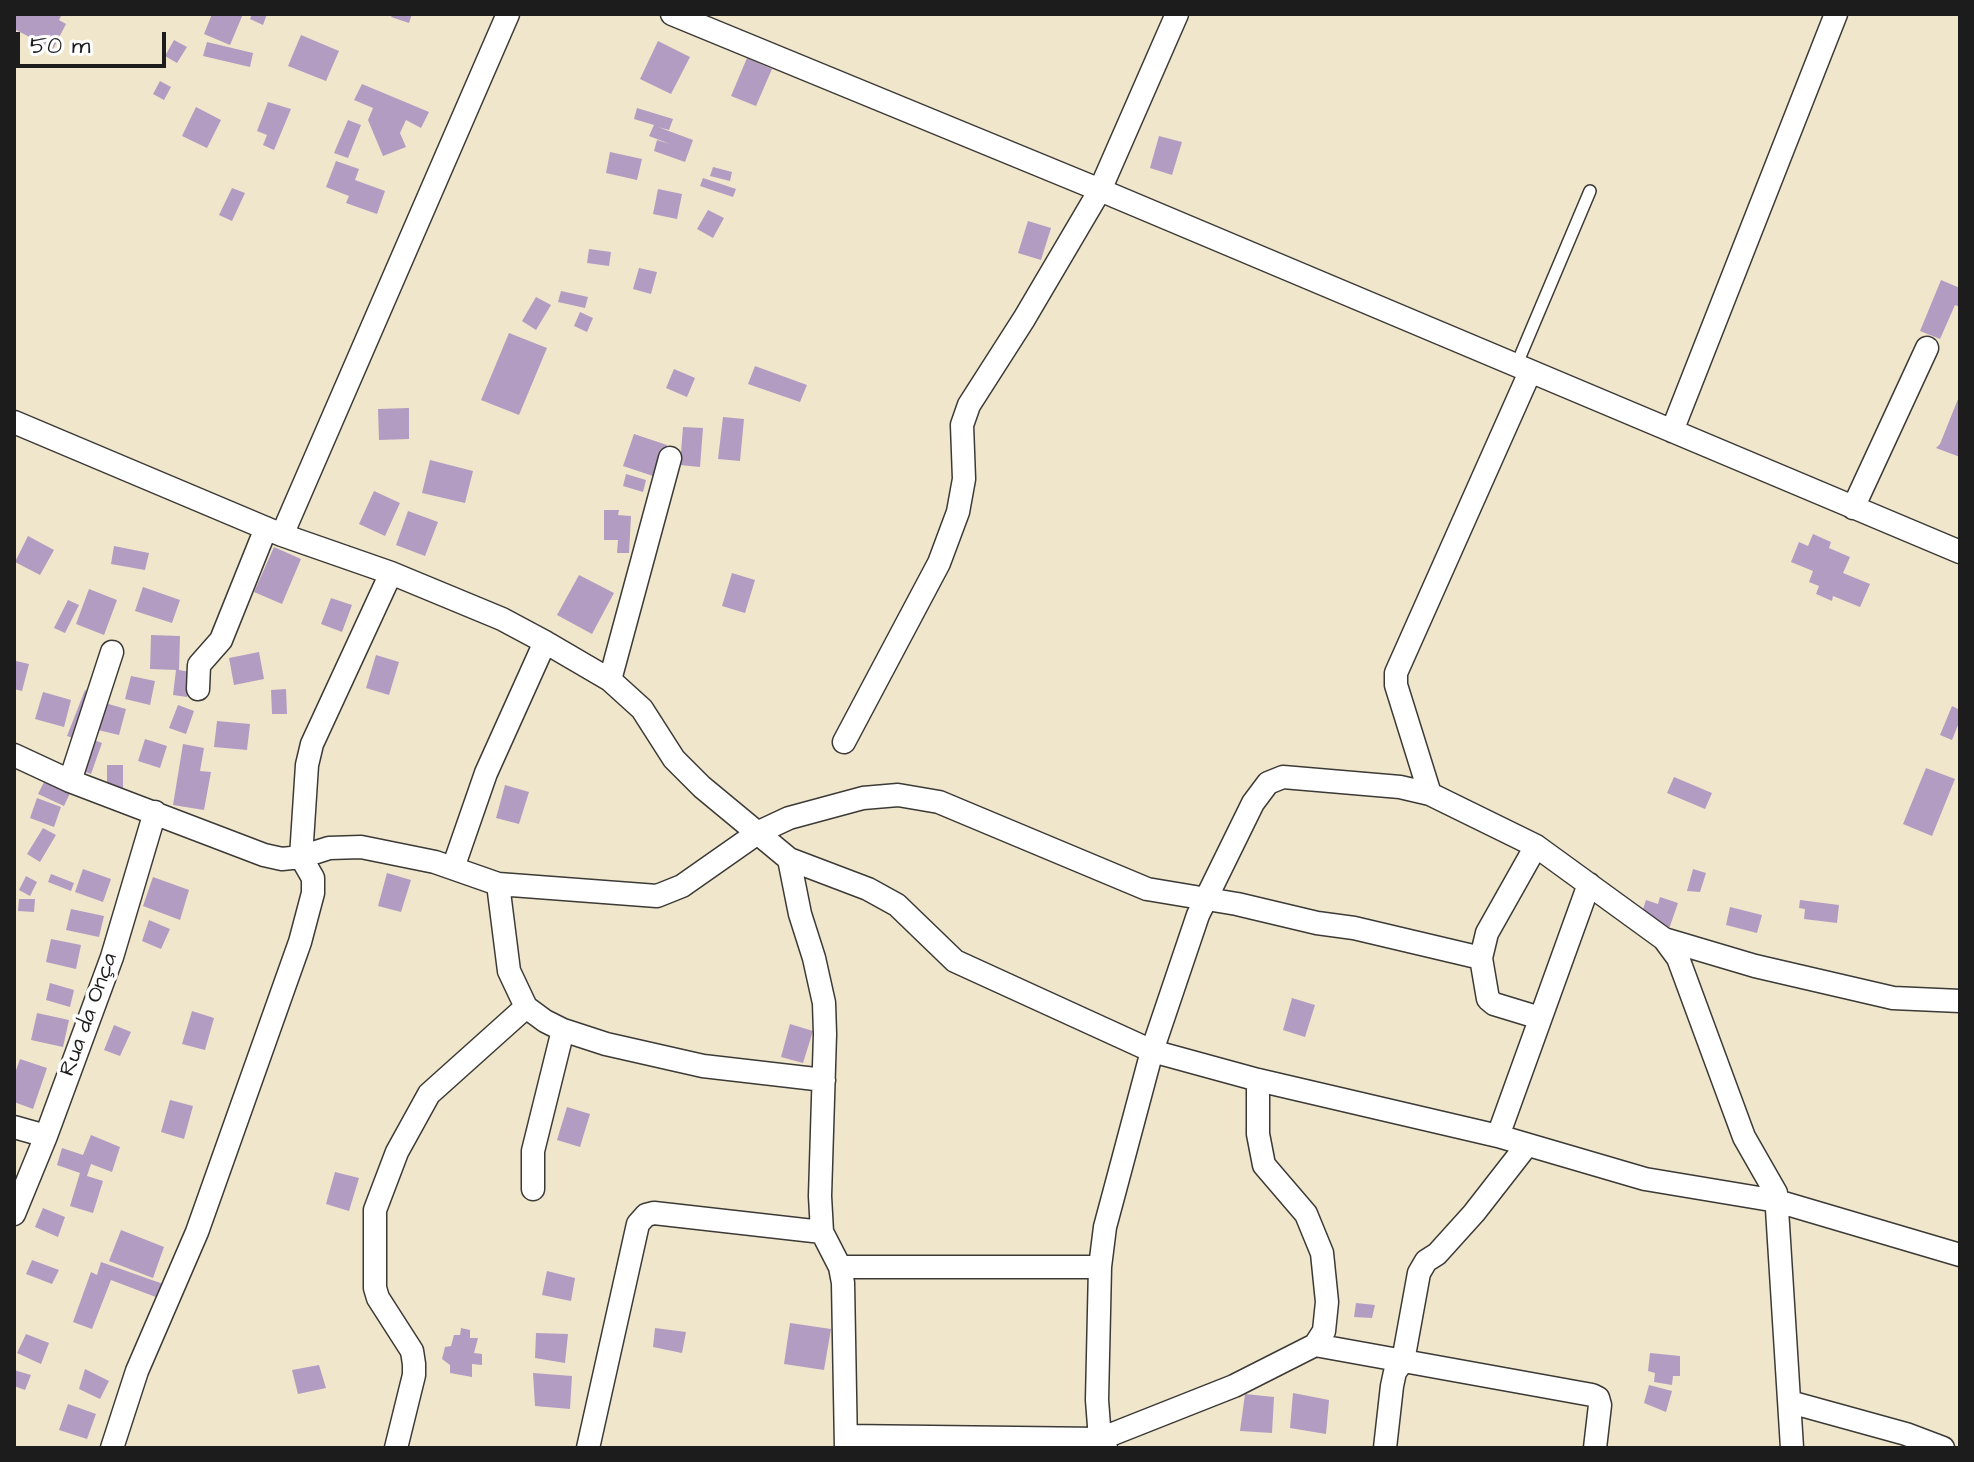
<!DOCTYPE html>
<meta charset="utf-8">
<style>
body{margin:0}
#map{position:relative;width:1974px;height:1462px;overflow:hidden;background:#f0e6cb;font-family:"Architects Daughter",sans-serif}
canvas{display:block}
.frame{position:absolute;inset:0;border:16px solid #1c1c1c;pointer-events:none}
.scale{position:absolute;left:16px;top:32px;width:150px;height:36px;box-sizing:border-box;border:4px solid #1c1c1c;border-top:0;padding-left:10px;font-size:24px;line-height:28px;white-space:nowrap;color:#1c1c1c;-webkit-text-stroke:6px #fff;paint-order:stroke}
</style>
<div id="map">
<canvas width="1974" height="1462"></canvas>
<div class="frame"></div>
<div class="scale">50 m</div>
</div>
<script>
const g = document.querySelector('canvas').getContext('2d');
g.lineJoin = 'round';
function paint(path, color) { g.fillStyle = color; g.fill(path, 'evenodd'); }
const toPath = rows => new Path2D(rows.map(r => 'M' + r).join(''));
function trace(path, color, width, dash) { g.strokeStyle = color; g.lineWidth = width; g.lineCap = dash ? 'butt' : 'round'; g.setLineDash(dash || []); g.stroke(path); }
function drawText(font, color, halo, rows, align = 'center') {
  g.font = font + ' "Architects Daughter",sans-serif'; g.lineWidth = 7; g.setLineDash([]); g.textBaseline = 'middle'; g.strokeStyle = halo; g.fillStyle = color; for (const [text, x, y, turn = 0] of rows) {
    g.save(); g.translate(x, y); g.rotate((+turn || 0) * Math.PI / 180); g.textAlign = isNaN(turn) ? turn : align; if (halo) g.strokeText(text, 0, 0); g.fillText(text, 0, 0); g.restore();
  }
}
const building = toPath([
 [14,14,62,14,59,20,66,24,53,49,14,29],
 [212,14,243,14,230,45,204,34],
 [252,14,267,14,263,25,250,19],
 [393,14,412,14,409,23,391,17],
 [301,35,339,51,326,81,288,66],
 [174,40,187,47,177,63,165,56],
 [658,41,690,57,671,94,640,79],
 [207,42,253,53,250,67,203,56],
 [747,58,772,69,756,106,731,96],
 [160,81,171,87,164,100,153,94],
 [362,84,429,112,421,128,406,120,400,133,406,147,383,156,368,120,373,108,354,100],
 [268,102,291,109,274,150,263,145,267,135,257,131],
 [196,107,221,120,207,148,182,136],
 [637,108,673,119,669,130,658,127,693,140,685,162,654,151,657,140,670,144,649,136,654,125,634,119],
 [348,120,361,125,348,158,334,153],
 [1159,136,1182,142,1172,175,1150,168],
 [610,152,642,159,637,180,606,173],
 [336,161,359,169,355,180,385,191,377,214,346,203,349,196,326,187],
 [713,167,732,172,730,181,710,176],
 [703,178,736,189,733,197,700,186],
 [232,188,245,193,232,221,219,215],
 [658,189,682,194,677,219,653,214],
 [708,210,724,218,713,238,697,229],
 [1028,221,1051,228,1041,260,1018,253],
 [589,249,611,252,609,266,587,263],
 [639,268,657,272,651,294,633,289],
 [1941,280,1960,288,1960,307,1955,305,1940,339,1920,331],
 [561,291,588,297,585,308,558,302],
 [536,297,551,305,536,330,522,321],
 [580,312,593,318,587,332,574,326],
 [509,333,547,348,519,415,481,400],
 [755,366,807,385,800,402,748,384],
 [674,369,695,378,687,397,666,388],
 [1960,394,1960,457,1936,448,1940,444],
 [409,408,409,439,379,440,378,409],
 [723,417,744,419,740,461,718,459],
 [683,427,703,428,700,467,680,465],
 [634,434,667,445,656,477,623,466],
 [430,460,473,471,465,503,422,493],
 [626,474,646,480,643,492,623,486],
 [374,491,400,503,385,536,359,524],
 [604,510,619,510,618,515,631,516,629,553,617,553,618,540,604,540],
 [408,511,438,522,425,556,396,545],
 [1813,534,1831,542,1829,548,1850,557,1843,573,1870,584,1860,607,1833,596,1832,601,1816,594,1819,586,1809,582,1813,571,1791,562,1799,542,1808,546],
 [28,536,54,550,40,575,15,562],
 [114,546,149,553,145,570,111,564],
 [274,547,301,559,282,604,254,592],
 [732,573,755,580,745,613,722,606],
 [579,575,614,593,592,634,557,615],
 [143,587,180,600,172,623,135,611],
 [89,589,117,600,104,635,76,624],
 [331,598,352,605,342,632,321,624],
 [68,600,79,605,65,633,54,628],
 [151,635,180,636,179,670,190,672,187,697,173,695,176,670,150,669],
 [259,652,264,679,234,685,229,658],
 [376,655,399,662,389,695,366,688],
 [16,661,29,664,22,691,14,689],
 [131,676,155,681,150,705,125,699],
 [286,689,287,714,272,714,271,690],
 [85,690,94,694,76,739,67,736],
 [43,692,71,700,64,727,35,719],
 [105,703,126,709,119,735,98,730],
 [178,705,194,711,186,734,169,728],
 [1952,706,1960,710,1960,720,1952,740,1940,735],
 [217,721,250,724,247,750,214,747],
 [91,739,102,743,91,774,80,770],
 [145,739,167,746,160,768,138,761],
 [183,744,204,748,200,771,211,772,204,810,173,805],
 [107,765,123,765,123,790,107,790],
 [1926,768,1955,779,1932,836,1903,824],
 [1674,777,1712,793,1705,809,1667,793],
 [45,780,71,791,64,806,38,794],
 [505,785,529,792,519,824,496,818],
 [37,798,61,807,54,827,30,818],
 [43,828,56,835,40,862,27,854],
 [83,869,111,879,103,902,75,892],
 [1693,869,1706,873,1700,892,1687,891],
 [387,873,411,880,401,912,378,906],
 [51,874,74,883,71,891,48,882],
 [26,876,37,882,30,896,19,890],
 [153,877,189,890,180,920,143,906],
 [1660,897,1678,903,1669,929,1640,919,1646,900,1658,904],
 [19,899,35,899,34,912,18,911],
 [1800,900,1839,905,1837,923,1804,919,1805,909,1799,908],
 [1730,907,1762,915,1757,933,1726,925],
 [71,909,104,916,99,937,66,930],
 [149,920,170,929,161,949,142,941],
 [51,939,81,945,76,969,46,962],
 [50,983,74,990,70,1007,46,1000],
 [1292,998,1315,1005,1305,1037,1283,1030],
 [192,1011,214,1018,205,1050,182,1044],
 [37,1013,69,1020,63,1047,31,1040],
 [790,1024,813,1031,803,1063,781,1057],
 [114,1025,131,1032,120,1056,104,1050],
 [20,1059,47,1068,33,1109,14,1102,14,1076],
 [170,1100,193,1106,184,1139,161,1132],
 [567,1107,590,1114,580,1147,557,1140],
 [91,1135,120,1147,112,1172,91,1164,87,1176,103,1181,93,1213,70,1206,80,1173,57,1165,62,1148,83,1155],
 [335,1172,359,1178,349,1211,326,1204],
 [43,1208,65,1217,58,1237,35,1227],
 [121,1230,164,1247,153,1278,109,1261],
 [32,1260,59,1270,52,1284,26,1274],
 [101,1262,166,1285,161,1299,111,1280,92,1329,73,1322,91,1272,97,1275],
 [547,1271,575,1278,571,1301,542,1295],
 [1356,1303,1375,1305,1372,1318,1354,1317],
 [790,1323,831,1329,824,1370,784,1364],
 [461,1328,470,1330,470,1338,478,1338,474,1353,482,1354,482,1365,472,1364,472,1377,450,1373,450,1365,442,1359,445,1347,451,1346,454,1335,460,1335],
 [655,1328,686,1332,682,1353,653,1347],
 [536,1333,568,1334,565,1363,535,1358],
 [26,1334,49,1343,41,1364,17,1353],
 [1650,1353,1680,1356,1680,1376,1673,1376,1672,1385,1654,1382,1655,1373,1648,1371],
 [319,1365,326,1388,298,1394,292,1370],
 [85,1369,109,1381,100,1399,79,1389],
 [14,1370,31,1375,25,1390,14,1386],
 [533,1373,572,1376,570,1409,535,1406],
 [1649,1385,1672,1391,1666,1412,1644,1403],
 [1293,1393,1329,1400,1326,1434,1290,1428],
 [1245,1394,1274,1397,1272,1433,1240,1431],
 [68,1404,96,1414,87,1439,59,1430]
]);
const service = toPath([
 [1516,366,1590,191]
]);
const minor = toPath([
 [672,14,1100,190,1960,552],
 [14,422,282,535,391,573,502,619,545,642,610,680,642,709,674,759,702,787,789,859,868,889,897,905,955,961,1152,1051,1258,1080,1498,1136,1645,1179,1777,1201,1960,1255],
 [1672,431,1836,14],
 [1853,508,1927,348],
 [282,535,508,14],
 [610,680,670,458],
 [198,689,199,665,221,640,266,528],
 [844,742,939,563,958,512,964,479,962,425,969,405,1024,319,1100,190,1177,14],
 [14,755,70,781,264,855,282,859,301,857,329,848,361,847,435,862,498,884,657,896,682,886,759,832,789,818,863,798,898,795,939,802,1147,889,1237,904,1317,923,1354,928,1481,958],
 [70,781,112,652],
 [1430,794,1396,685,1396,673,1530,372],
 [1536,846,1487,933,1481,958,1488,999,1494,1004,1540,1018],
 [789,859,800,914,814,958,824,1003,825,1034,820,1196,822,1232,840,1267,843,1283,846,1448],
 [453,868,486,773,545,642],
 [498,884,509,971,526,1007,545,1021,563,1030,606,1044,703,1066,824,1080],
 [1664,939,1755,966,1893,998,1960,1001],
 [14,1127,46,1136],
 [1498,1136,1589,884],
 [533,1189,533,1151,563,1030],
 [14,1214,46,1136,112,957,155,812],
 [840,1267,1100,1267],
 [1315,1345,1592,1395,1598,1398,1600,1405,1595,1448],
 [1790,1402,1906,1434,1943,1448],
 [846,1436,1100,1439,1234,1386,1315,1345,1324,1331,1327,1302,1322,1253,1306,1214,1264,1165,1258,1134,1258,1080],
 [112,1448,137,1371,197,1232,300,942,313,893,313,878,301,857,307,765,312,744,391,573],
 [396,1448,414,1375,414,1364,412,1351,378,1298,375,1288,375,1210,397,1152,429,1094,526,1007],
 [588,1448,638,1224,646,1215,654,1213,822,1232],
 [1106,1448,1100,1439,1097,1400,1100,1267,1105,1227,1116,1186,1152,1051,1198,915,1253,803,1268,783,1283,777,1400,787,1430,794,1536,846,1664,939,1678,958,1744,1137,1776,1193,1792,1448],
 [1385,1448,1392,1386,1395,1372,1403,1361,1419,1273,1426,1261,1437,1254,1474,1213,1527,1145]
]);
const streetNames = [
 ["Rua da Onça",90,1015,-70]
];
paint(building, '#b39cc2');
trace(service, '#3c3a36', 14);
trace(minor, '#3c3a36', 25);
trace(service, '#fff', 11);
trace(minor, '#fff', 22);
drawText('22px', '#1c1c1c', '#fff', streetNames);
</script>
